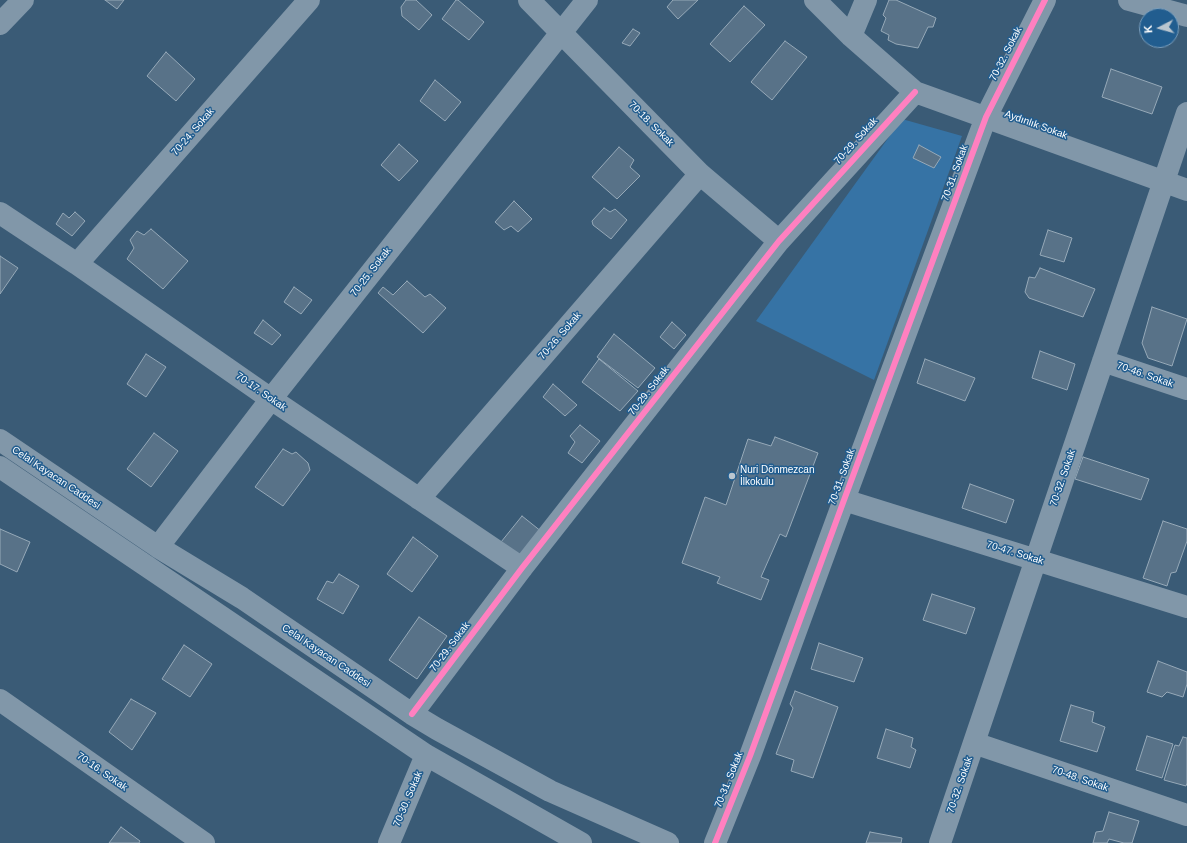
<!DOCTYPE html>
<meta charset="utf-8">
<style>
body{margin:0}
#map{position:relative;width:1187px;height:843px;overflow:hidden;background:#3a5b76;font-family:Helvetica,sans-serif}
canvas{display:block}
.north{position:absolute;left:1139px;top:8px;width:40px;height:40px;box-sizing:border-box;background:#215d8f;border:1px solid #7a9ebc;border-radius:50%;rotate:264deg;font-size:11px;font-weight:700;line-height:16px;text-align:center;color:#fff}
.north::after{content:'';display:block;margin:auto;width:14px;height:18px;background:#bac6cf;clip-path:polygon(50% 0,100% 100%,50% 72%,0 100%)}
</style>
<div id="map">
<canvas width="1187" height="843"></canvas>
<div class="north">K</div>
</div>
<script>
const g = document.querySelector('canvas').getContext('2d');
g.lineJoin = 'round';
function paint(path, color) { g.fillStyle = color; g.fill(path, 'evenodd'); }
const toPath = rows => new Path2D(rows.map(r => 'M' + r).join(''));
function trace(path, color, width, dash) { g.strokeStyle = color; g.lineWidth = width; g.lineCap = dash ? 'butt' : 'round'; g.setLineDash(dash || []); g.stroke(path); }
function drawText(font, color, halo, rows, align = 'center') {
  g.font = font + ' Helvetica,sans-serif'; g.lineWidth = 3; g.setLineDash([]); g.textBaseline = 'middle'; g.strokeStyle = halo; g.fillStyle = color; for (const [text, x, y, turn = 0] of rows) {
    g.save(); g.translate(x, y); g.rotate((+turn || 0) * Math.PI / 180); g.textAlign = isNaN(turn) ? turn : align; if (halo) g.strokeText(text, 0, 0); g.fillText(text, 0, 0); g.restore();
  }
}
const green = toPath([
 [902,119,962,136,874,380,756,321]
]);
const building = toPath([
 [105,0,124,0,117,9,105,0],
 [406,0,416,0,432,15,419,30,402,16,401,7,406,0],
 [456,0,458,0,484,22,469,40,442,19,456,0],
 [673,0,698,0,678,19,667,7,673,0],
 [889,0,896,0,936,18,933,27,928,27,918,48,896,44,888,40,889,35,881,31,886,18,883,15,889,0],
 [744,6,765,25,730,62,710,44,744,6],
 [633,29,640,33,630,46,622,43,633,29],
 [785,41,807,57,772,100,751,82,785,41],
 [166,52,195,79,176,101,147,76,166,52],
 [1111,69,1162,87,1152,114,1102,97,1111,69],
 [435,80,461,102,445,121,420,101,435,80],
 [399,144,418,161,399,181,381,165,399,144],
 [919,145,941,157,934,168,913,158,919,145],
 [619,147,634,160,630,167,640,176,617,199,592,177,619,147],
 [514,201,532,219,518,232,511,226,504,230,495,222,514,201],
 [604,208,610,212,615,209,627,220,611,239,593,225,592,221,604,208],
 [75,212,85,221,72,236,56,224,63,213,69,218,75,212],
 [151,229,188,261,163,289,127,259,134,248,130,240,137,231,144,235,151,229],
 [1048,230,1072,238,1064,262,1040,255,1048,230],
 [0,256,18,268,0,294,0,256],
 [1040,268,1095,289,1083,317,1029,298,1025,292,1029,277,1035,278,1040,268],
 [407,281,425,297,430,294,446,308,423,333,378,293,383,287,393,295,407,281],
 [294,287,312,300,301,314,284,302,294,287],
 [1152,307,1187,319,1172,366,1148,358,1142,343,1152,307],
 [263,320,281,335,272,345,254,333,263,320],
 [672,322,686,335,674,349,660,337,672,322],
 [614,334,655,368,638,388,597,357,614,334],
 [1040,351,1075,364,1067,390,1032,378,1040,351],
 [146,354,166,367,146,397,127,384,146,354],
 [599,359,638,391,620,411,582,382,599,359],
 [925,359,975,378,965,401,917,383,925,359],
 [553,384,577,405,565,416,543,397,553,384],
 [580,425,600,441,582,463,568,453,575,442,570,436,580,425],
 [154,433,178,451,151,487,127,469,154,433],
 [775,437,818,453,786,537,780,534,761,577,769,580,761,600,717,583,720,577,682,563,705,497,726,505,748,439,771,446,775,437],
 [283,449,292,454,296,452,308,463,310,470,283,506,255,487,283,449],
 [1083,457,1149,479,1141,500,1075,479,1083,457],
 [970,484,1014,500,1006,523,962,508,970,484],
 [522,516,542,532,517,563,497,547,522,516],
 [1163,521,1187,529,1187,541,1176,572,1171,573,1167,586,1143,578,1163,521],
 [0,529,30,542,17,572,0,564,0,529],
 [413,537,438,556,412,592,387,574,413,537],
 [339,574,359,586,343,614,317,599,327,581,333,583,339,574],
 [932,594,975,608,966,634,923,620,932,594],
 [419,617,447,636,417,679,389,660,419,617],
 [819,643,863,658,854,682,811,669,819,643],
 [184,645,212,664,190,697,162,679,184,645],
 [1158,661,1187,672,1187,684,1183,697,1167,692,1162,697,1147,692,1158,661],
 [795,691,838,707,813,778,791,771,794,760,776,754,793,708,790,704,795,691],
 [131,699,156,713,132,750,109,732,131,699],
 [1071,705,1094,712,1092,722,1105,727,1097,752,1060,741,1071,705],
 [886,729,913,738,911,747,916,750,910,768,877,758,886,729],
 [1147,736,1173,744,1162,778,1136,770,1147,736],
 [1183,737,1187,738,1187,783,1186,786,1164,780,1175,745,1179,746,1183,737],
 [1109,812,1139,821,1132,843,1124,843,1109,839,1107,843,1093,843,1096,832,1103,831,1109,812],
 [121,827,140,841,139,843,109,843,121,827],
 [870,832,902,838,901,843,866,843,870,832]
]);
const minor = toPath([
 [529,0,700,174,779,241],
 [815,0,851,36,915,92,1187,190],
 [1129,0,1187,16],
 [0,24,23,0],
 [851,36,866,0],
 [0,213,77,264,271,399,522,568],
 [77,264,309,0],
 [1103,361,1187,389],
 [0,440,158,547,242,598,412,714,437,729,550,791,668,843],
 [0,467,426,755,581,843],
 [419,499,700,174],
 [844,500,1187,607],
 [158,547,271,399,587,0],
 [0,700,204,843],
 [412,714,522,568,779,241,915,92],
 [974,743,1187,815],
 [389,843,426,755],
 [715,843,750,756,844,500,986,117,1045,0],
 [940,843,1187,113]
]);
const cycleway = toPath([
 [412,714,522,568,779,241,915,92],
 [715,843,750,756,844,500,986,117,1045,0]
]);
const markers = [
 [732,476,4,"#bac6cf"]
];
const streetNames = [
 ["70-32. Sokak",1006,54,-63],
 ["70-18. Sokak",651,124,45],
 ["Aydınlık Sokak",1036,125,20],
 ["70-24. Sokak",193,132,-49],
 ["70-29. Sokak",856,141,-48],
 ["70-31. Sokak",955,173,-70],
 ["70-25. Sokak",371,272,-52],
 ["70-26. Sokak",560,336,-49],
 ["70-46. Sokak",1145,375,19],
 ["70-29. Sokak",649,391,-52],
 ["70-17. Sokak",261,392,35],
 ["70-31. Sokak",842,477,-70],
 ["Celal Kayacan Caddesi",56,478,34],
 ["70-32. Sokak",1063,478,-71],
 ["70-47. Sokak",1015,553,17],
 ["70-29. Sokak",450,647,-53],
 ["Celal Kayacan Caddesi",326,656,34],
 ["70-16. Sokak",102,772,35],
 ["70-48. Sokak",1080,779,19],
 ["70-31. Sokak",729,780,-68],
 ["70-32. Sokak",960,785,-71],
 ["70-30. Sokak",408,799,-67]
];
const poiNames = [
 ["Nuri Dönmezcan",740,470],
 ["İlkokulu",740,482]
];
paint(green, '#3673a5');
paint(building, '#587288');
trace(building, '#96a9b8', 1);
trace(minor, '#8197a9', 22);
trace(cycleway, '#ff80c0', 6);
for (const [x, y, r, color] of markers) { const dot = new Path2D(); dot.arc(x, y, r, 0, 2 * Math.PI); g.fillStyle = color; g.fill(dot); trace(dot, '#215d8f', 1.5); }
drawText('10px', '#fff', '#215d8f', streetNames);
drawText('10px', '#fff', '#215d8f', poiNames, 'left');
</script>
